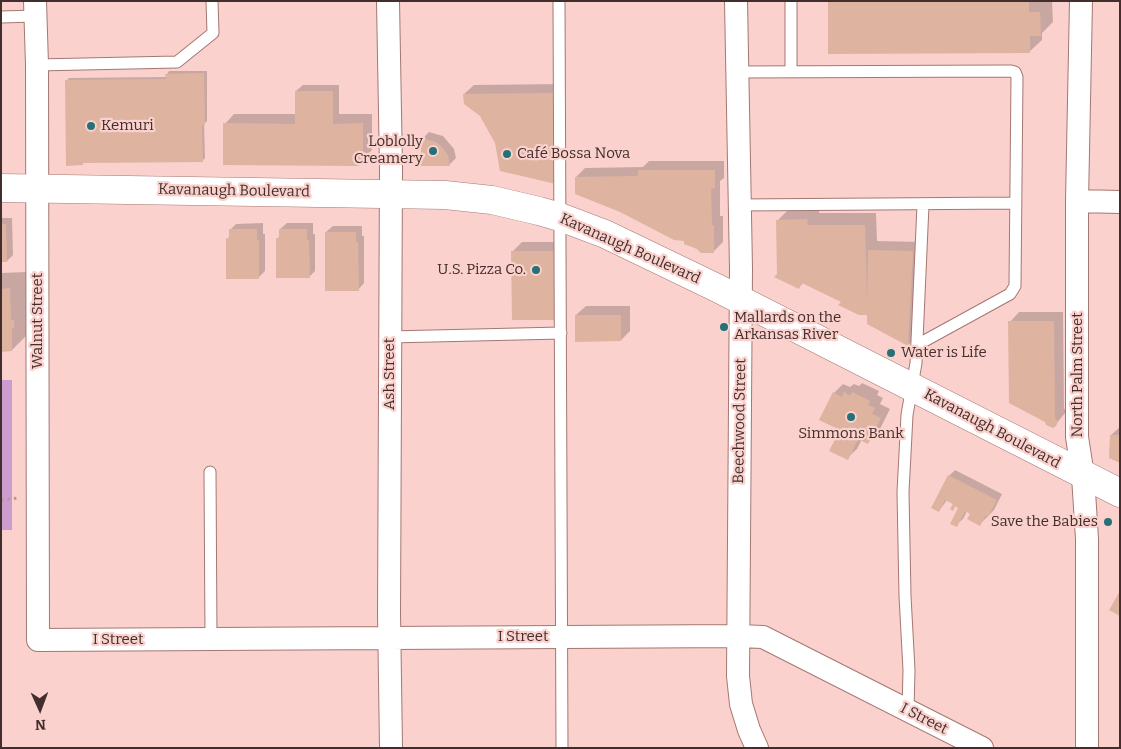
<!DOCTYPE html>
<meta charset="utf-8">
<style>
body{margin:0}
#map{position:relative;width:1121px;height:749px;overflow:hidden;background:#fad1cc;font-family:Bitter,serif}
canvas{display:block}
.frame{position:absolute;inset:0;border:2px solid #422e2c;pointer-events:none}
.north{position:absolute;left:15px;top:684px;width:50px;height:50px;-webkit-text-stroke:4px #fad1cc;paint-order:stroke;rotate:178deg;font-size:14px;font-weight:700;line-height:20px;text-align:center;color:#422e2c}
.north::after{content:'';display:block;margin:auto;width:18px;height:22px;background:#422e2c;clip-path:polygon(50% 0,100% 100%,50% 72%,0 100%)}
</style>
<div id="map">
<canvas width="1121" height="749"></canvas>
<div class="frame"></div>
<div class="north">N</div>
</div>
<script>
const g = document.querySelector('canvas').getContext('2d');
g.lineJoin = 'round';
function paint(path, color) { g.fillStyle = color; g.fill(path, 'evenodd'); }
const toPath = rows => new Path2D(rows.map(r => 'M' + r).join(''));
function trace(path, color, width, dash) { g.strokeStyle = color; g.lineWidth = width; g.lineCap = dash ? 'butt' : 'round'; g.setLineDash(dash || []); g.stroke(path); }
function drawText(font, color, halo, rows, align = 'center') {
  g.font = font + ' Bitter,serif'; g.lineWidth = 4.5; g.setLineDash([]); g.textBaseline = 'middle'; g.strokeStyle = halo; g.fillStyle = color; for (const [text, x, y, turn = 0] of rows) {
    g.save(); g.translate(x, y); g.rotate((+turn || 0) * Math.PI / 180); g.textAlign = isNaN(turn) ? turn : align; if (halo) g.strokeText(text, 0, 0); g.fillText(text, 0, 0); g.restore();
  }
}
const green = toPath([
 [1,380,12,380,12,530,1,530]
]);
const shadow = toPath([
 [829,1,1052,1,1053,22,1042,33,1042,40,1029,52],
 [169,71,207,71,207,121,204,124,205,158,202,161,85,162,82,164,66,81,69,78,167,77,167,74],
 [563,84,565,173,555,182,501,170,496,143,480,115,465,103,464,94,474,85],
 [553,87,556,87,557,172,554,172],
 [303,85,339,85,339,114,372,114,372,150,358,164,225,124,234,114,296,114,296,91],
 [429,132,443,136,454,149,456,158,450,164,422,164,423,138],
 [649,161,724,161,724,178,720,181,720,216,723,216,723,242,713,252,686,240,576,177,585,168,643,167],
 [790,208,819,208,819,213,876,213,877,241,922,242,917,336,908,345,869,312,843,302,804,282,799,287,778,274,777,221],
 [1,218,12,218,13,255,7,261,1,261],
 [263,223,263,234,265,234,265,271,259,277,227,239,230,236,230,230,236,224],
 [287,223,313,223,313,234,315,234,315,271,309,277,277,239,280,236,280,229],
 [333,226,362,226,362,236,364,236,364,283,358,290,326,232],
 [522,242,565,242,566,309,512,252],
 [27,272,29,333,12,350,1,350,1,273],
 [586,306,630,306,630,331,621,340,576,315],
 [1019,312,1063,312,1064,408,1066,412,1055,425,1046,421,1010,322],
 [862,383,879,391,877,395,883,398,880,404,890,409,878,433,868,442,862,439,857,449,847,458,834,393,843,384,850,387,854,384,859,386],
 [1120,427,1120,462,1111,435],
 [955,470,1002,494,994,510,980,524,972,513,967,511,963,519,956,525,960,507,957,505,952,509,954,503,947,500,939,511,949,476]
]);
const building = toPath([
 [828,1,1029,1,1029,12,1040,12,1041,36,1030,36,1030,53,828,54],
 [204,73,205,125,202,125,203,162,83,163,83,165,66,166,65,80,166,79,165,74],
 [295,91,333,91,333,124,363,123,363,161,358,166,223,165,223,123,295,124],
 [554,93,556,184,500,171,495,143,480,116,464,104,463,94],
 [421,138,436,142,442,147,448,155,450,166,421,166],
 [638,170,715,170,715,188,711,189,712,225,714,225,714,253,701,253,697,249,684,244,684,241,674,240,620,212,575,194,575,177,638,176],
 [808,219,807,225,865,225,867,301,868,250,913,251,908,346,867,324,867,315,859,315,838,305,841,302,802,283,799,289,774,277,777,274,776,220],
 [1,224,6,224,7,262,1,262],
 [229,229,257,229,257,240,259,240,259,279,226,279,226,239,229,238],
 [279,229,307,229,307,240,309,240,310,278,276,278,276,238,279,239],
 [325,232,356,232,356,242,358,242,359,291,325,291],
 [511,251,556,251,557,320,512,320],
 [10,288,11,320,14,320,14,328,12,329,12,351,1,352,1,289],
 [575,315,621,315,621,341,575,342],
 [1008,321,1054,321,1055,418,1058,422,1056,426,1053,428,1046,425,1045,422,1009,403],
 [833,392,842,397,844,392,850,396,852,392,870,401,868,405,875,408,872,414,881,418,868,444,858,439,848,460,829,451,840,430,819,420],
 [1110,435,1120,435,1120,463,1109,458],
 [948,475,997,500,988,517,985,516,980,526,967,519,970,514,965,511,957,527,950,524,958,508,955,506,953,511,950,509,953,504,945,500,939,512,931,508],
 [1120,591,1120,616,1109,610]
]);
const path = toPath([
 [1,500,18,498]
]);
const lane = toPath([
 [559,1,562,748],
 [791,1,791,72],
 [1,17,35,16],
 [37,65,177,62,213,33,212,1],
 [737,72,1011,71,1015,72,1017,77,1015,286,1010,294,917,345],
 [740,205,1015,203],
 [390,337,561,333],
 [210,472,211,639],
 [908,711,909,670,905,596,903,492,907,415,916,363,923,205]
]);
const street = toPath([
 [35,1,37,65,38,640,738,636,763,637,982,748],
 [388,1,391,168,389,613,391,748],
 [736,1,741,269,738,676,741,704,749,730,757,748],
 [1081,1,1077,201,1077,437,1083,476,1087,539,1087,748],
 [1077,201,1120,202]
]);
const secondary = toPath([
 [1,188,445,195,492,200,539,211,560,217,605,234,717,288,1120,493]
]);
const markers = [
 [91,126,5,"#267078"],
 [433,151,5,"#267078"],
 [507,154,5,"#267078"],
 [536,270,5,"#267078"],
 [724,327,5,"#267078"],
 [891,353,5,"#267078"],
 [851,417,5,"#267078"],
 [1108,522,5,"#267078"]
];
const poiNames = [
 ["Kemuri",101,126],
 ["Loblolly",423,142,"right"],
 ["Creamery",423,159,"right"],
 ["Café Bossa Nova",517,154],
 ["U.S. Pizza Co.",526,270,"right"],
 ["Mallards on the",734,318],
 ["Arkansas River",734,335],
 ["Water is Life",901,353],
 ["Simmons Bank",851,434,"center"],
 ["Save the Babies",1098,522,"right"]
];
const streetNames = [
 ["Kavanaugh Boulevard",234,191,1],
 ["Kavanaugh Boulevard",630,249,24],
 ["Walnut Street",38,321,-90],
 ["Ash Street",390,374,-90],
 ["North Palm Street",1078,375,-90],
 ["Beechwood Street",740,421,-89],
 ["Kavanaugh Boulevard",992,429,28],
 ["I Street",523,637],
 ["I Street",118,640],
 ["I Street",924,719,27]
];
paint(green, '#cd9cce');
paint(shadow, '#0003');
paint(building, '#deb39f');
trace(lane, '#a57772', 13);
trace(street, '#a57772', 24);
trace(secondary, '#a57772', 29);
trace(path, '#ba9894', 3, [2.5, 4]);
trace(lane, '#fff', 11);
trace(street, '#fff', 22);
trace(secondary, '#fff', 28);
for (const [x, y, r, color] of markers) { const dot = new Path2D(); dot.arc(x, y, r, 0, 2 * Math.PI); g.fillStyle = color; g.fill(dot); trace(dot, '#fad1cc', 2); }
drawText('15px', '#422e2c', '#fad1cc', poiNames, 'left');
drawText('15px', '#422e2c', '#fad1cc', streetNames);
</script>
